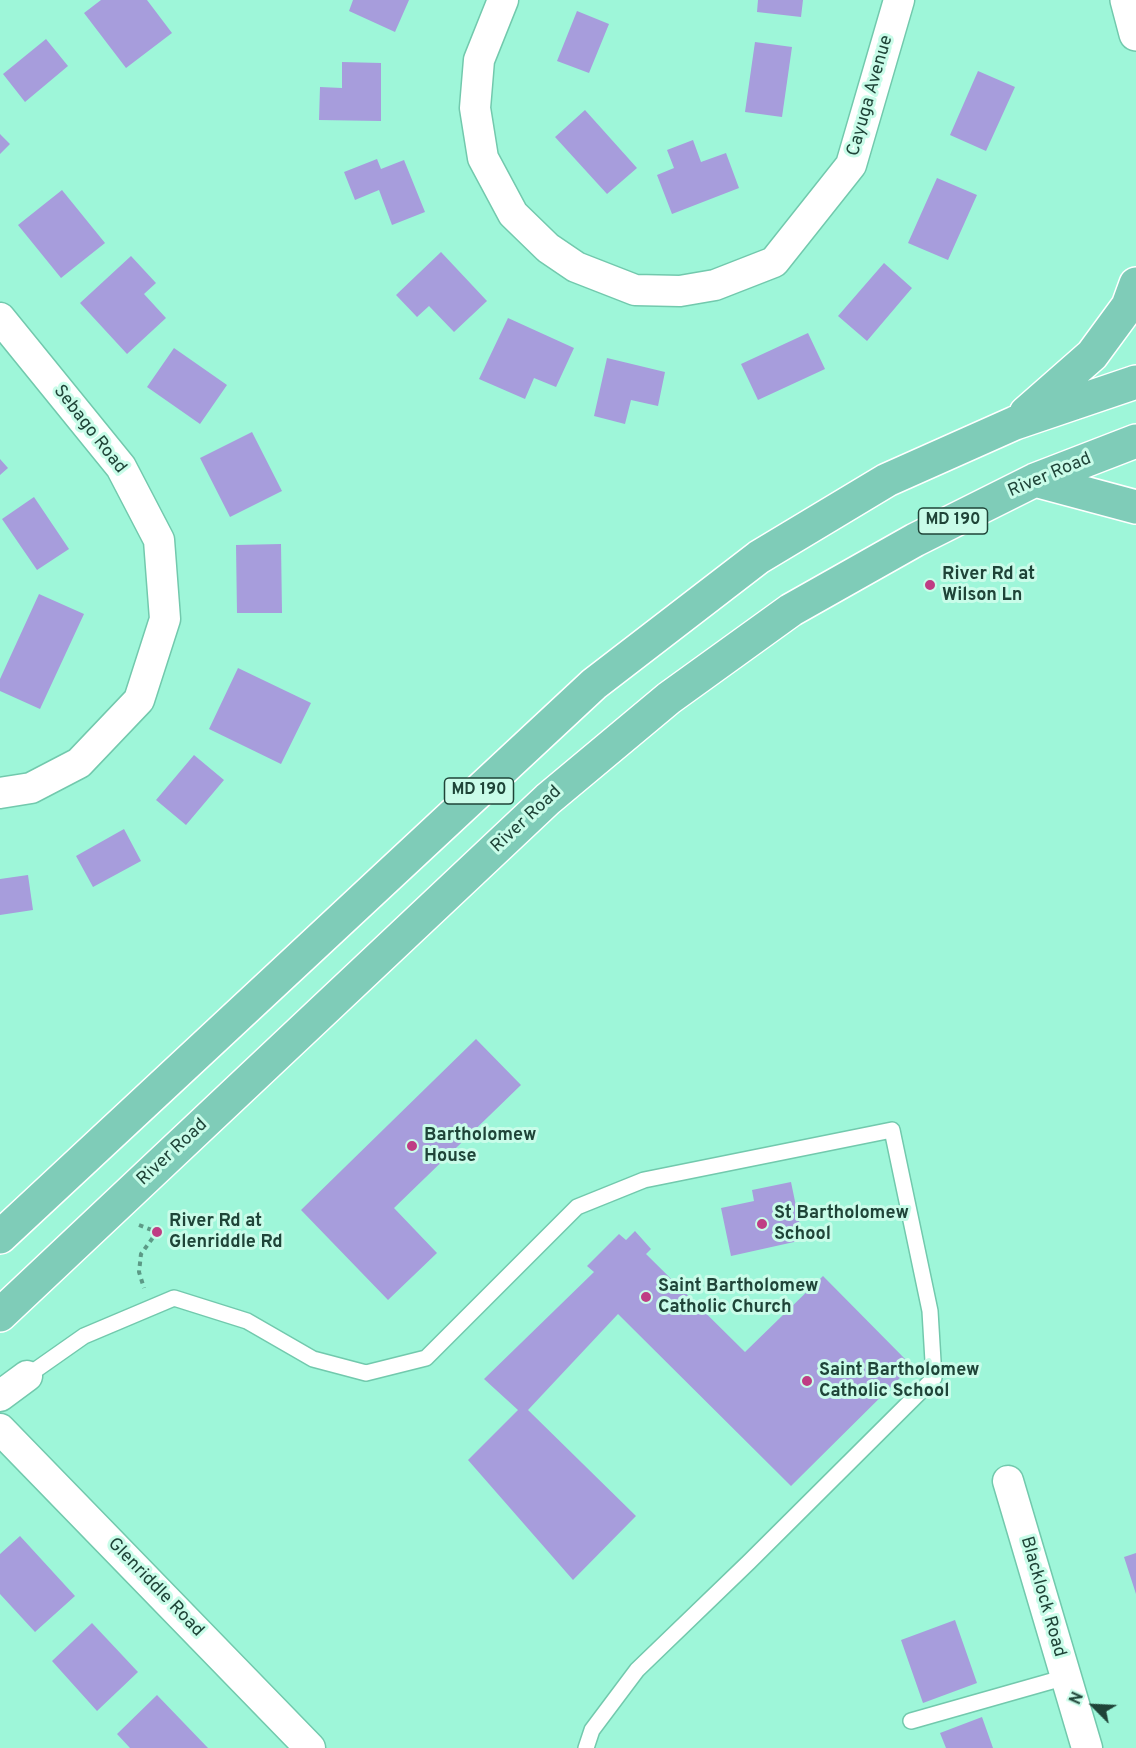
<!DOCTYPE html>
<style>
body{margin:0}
#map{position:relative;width:1136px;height:1748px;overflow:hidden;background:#9ef6d9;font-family:Overpass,sans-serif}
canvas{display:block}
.north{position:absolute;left:1064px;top:1676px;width:60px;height:60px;-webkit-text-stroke:4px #c9fce9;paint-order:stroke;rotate:294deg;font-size:16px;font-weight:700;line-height:24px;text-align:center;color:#1f4438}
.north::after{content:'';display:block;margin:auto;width:21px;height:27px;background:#1f4438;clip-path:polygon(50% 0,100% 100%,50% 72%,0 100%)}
</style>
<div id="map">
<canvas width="1136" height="1748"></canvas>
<div class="north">N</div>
</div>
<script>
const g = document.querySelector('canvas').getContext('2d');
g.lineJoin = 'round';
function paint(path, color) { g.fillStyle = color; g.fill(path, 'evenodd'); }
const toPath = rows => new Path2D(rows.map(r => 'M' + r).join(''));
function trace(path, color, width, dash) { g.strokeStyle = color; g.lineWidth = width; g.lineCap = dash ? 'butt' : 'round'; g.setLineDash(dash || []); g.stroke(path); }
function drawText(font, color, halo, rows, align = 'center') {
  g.font = font + ' Overpass,sans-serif'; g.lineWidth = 6; g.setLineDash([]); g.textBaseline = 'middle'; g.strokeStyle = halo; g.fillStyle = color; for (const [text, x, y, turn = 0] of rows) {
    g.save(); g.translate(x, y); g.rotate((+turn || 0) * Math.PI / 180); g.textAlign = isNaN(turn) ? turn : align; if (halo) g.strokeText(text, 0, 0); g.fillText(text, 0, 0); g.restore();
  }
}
const building = toPath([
 [101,0,147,0,172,33,126,68,84,13],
 [353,0,409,0,395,32,349,11],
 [758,0,803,0,801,17,757,12],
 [577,11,609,24,589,73,557,61],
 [46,39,68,66,25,102,3,74],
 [755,42,792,47,782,117,745,112],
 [342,62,381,63,381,121,319,120,320,87,342,88],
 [978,71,1015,87,986,151,950,135],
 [585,110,637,168,607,194,555,137],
 [0,134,10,144,0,154],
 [693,140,701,162,726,153,739,188,672,214,657,175,674,168,667,150],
 [377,159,381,169,404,160,425,212,392,225,379,190,355,200,344,172],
 [937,178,977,195,948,260,908,243],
 [62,190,105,243,61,278,18,225],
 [441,252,487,301,454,332,429,306,417,317,396,295],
 [131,256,156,283,144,294,166,318,127,354,80,303],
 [884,263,912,288,867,341,838,316],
 [508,318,574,348,556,387,534,378,525,399,479,379],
 [808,333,825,369,758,400,741,364],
 [174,348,227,385,200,424,147,387],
 [607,358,665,372,658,406,631,400,625,424,594,416],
 [252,432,282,491,230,517,200,458],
 [0,459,8,468,0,475],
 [34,497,69,549,37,570,2,519],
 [281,544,282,613,237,613,236,545],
 [39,594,84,614,40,709,0,691,0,679],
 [238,668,311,703,281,764,209,729],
 [194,755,224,780,186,825,156,800],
 [124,829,141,861,93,887,76,856],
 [28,875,33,910,0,915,0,879],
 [476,1039,521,1085,394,1208,437,1253,388,1300,301,1210],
 [791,1182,803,1240,731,1256,721,1208,754,1201,752,1190],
 [635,1231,651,1249,646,1254,745,1352,823,1276,912,1366,791,1486,618,1314,528,1410,636,1516,573,1580,468,1460,518,1410,484,1379,594,1272,587,1266,619,1234,626,1240],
 [20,1536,75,1596,35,1632,0,1594,0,1554],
 [1136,1553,1136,1594,1124,1557],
 [955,1620,977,1683,923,1703,901,1640],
 [92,1623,138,1672,97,1711,52,1661],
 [157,1695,208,1748,130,1748,117,1734],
 [982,1717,993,1748,946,1748,940,1733]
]);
const path = toPath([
 [139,1225,157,1232,141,1254,139,1272,144,1288]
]);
const service = toPath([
 [27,1376,84,1336,174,1298,247,1321,313,1359,366,1373,426,1358,577,1207,644,1180,892,1130,930,1311,934,1378,749,1562,637,1670,592,1730,586,1748],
 [911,1721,1066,1677]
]);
const minor = toPath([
 [503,0,479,60,475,108,483,158,513,214,548,248,576,267,635,290,680,291,715,285,774,262,851,165,899,0],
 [0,318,121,467,159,540,165,619,139,700,79,763,31,788,0,793],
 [0,1396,27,1376],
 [0,1429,310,1748],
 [1008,1481,1087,1748]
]);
const secondary = toPath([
 [1127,0,1136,34]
]);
const primary = toPath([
 [1026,413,1092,355,1128,306,1136,284],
 [1035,480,1136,507],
 [0,1237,594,684,759,557,887,480,1015,423,1136,382],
 [0,1315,548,799,669,698,791,610,915,540,1035,480,1136,441]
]);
const markers = [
 [930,585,6,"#bf3d84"],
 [412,1146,6,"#bf3d84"],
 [762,1224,6,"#bf3d84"],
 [157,1232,6,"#bf3d84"],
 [646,1297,6,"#bf3d84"],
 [807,1381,6,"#bf3d84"]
];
const shields = [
 [953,521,69],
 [479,791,69]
];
const shieldNames = [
 ["MD 190",953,521],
 ["MD 190",479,791]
];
const streetNames = [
 ["Cayuga Avenue",871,96,-74],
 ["Sebago Road",89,430,52],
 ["River Road",1050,476,-23],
 ["River Road",527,820,-43],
 ["River Road",173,1153,-43],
 ["Glenriddle Road",155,1588,46],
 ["Blacklock Road",1042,1597,74]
];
const poiNames = [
 ["River Rd at",942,575],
 ["Wilson Ln",942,596],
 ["Bartholomew",424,1136],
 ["House",424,1157],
 ["St Bartholomew",774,1214],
 ["School",774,1235],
 ["River Rd at",169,1222],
 ["Glenriddle Rd",169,1243],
 ["Saint Bartholomew",658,1287],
 ["Catholic Church",658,1308],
 ["Saint Bartholomew",819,1371],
 ["Catholic School",819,1392]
];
paint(building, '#a79ddc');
trace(service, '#72c9ad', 18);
trace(minor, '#72c9ad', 33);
trace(secondary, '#72c9ad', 36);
trace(primary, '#fff', 36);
trace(path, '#5c9a86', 4, [4.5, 4.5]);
trace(service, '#fff', 15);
trace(minor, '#fff', 30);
trace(secondary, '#fff', 33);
trace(primary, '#7fccb8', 33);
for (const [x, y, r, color] of markers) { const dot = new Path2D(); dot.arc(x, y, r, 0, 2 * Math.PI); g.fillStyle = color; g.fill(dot); trace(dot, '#c9fce9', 2); }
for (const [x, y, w] of shields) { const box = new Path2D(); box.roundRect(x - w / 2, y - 13, w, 26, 4.5); g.fillStyle = '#c9fce9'; g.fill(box); trace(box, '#1f4438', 1.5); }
drawText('bold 16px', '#1f4438', null, shieldNames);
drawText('18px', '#1f4438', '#c9fce9', streetNames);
drawText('bold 18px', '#1f4438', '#c9fce9', poiNames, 'left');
</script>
